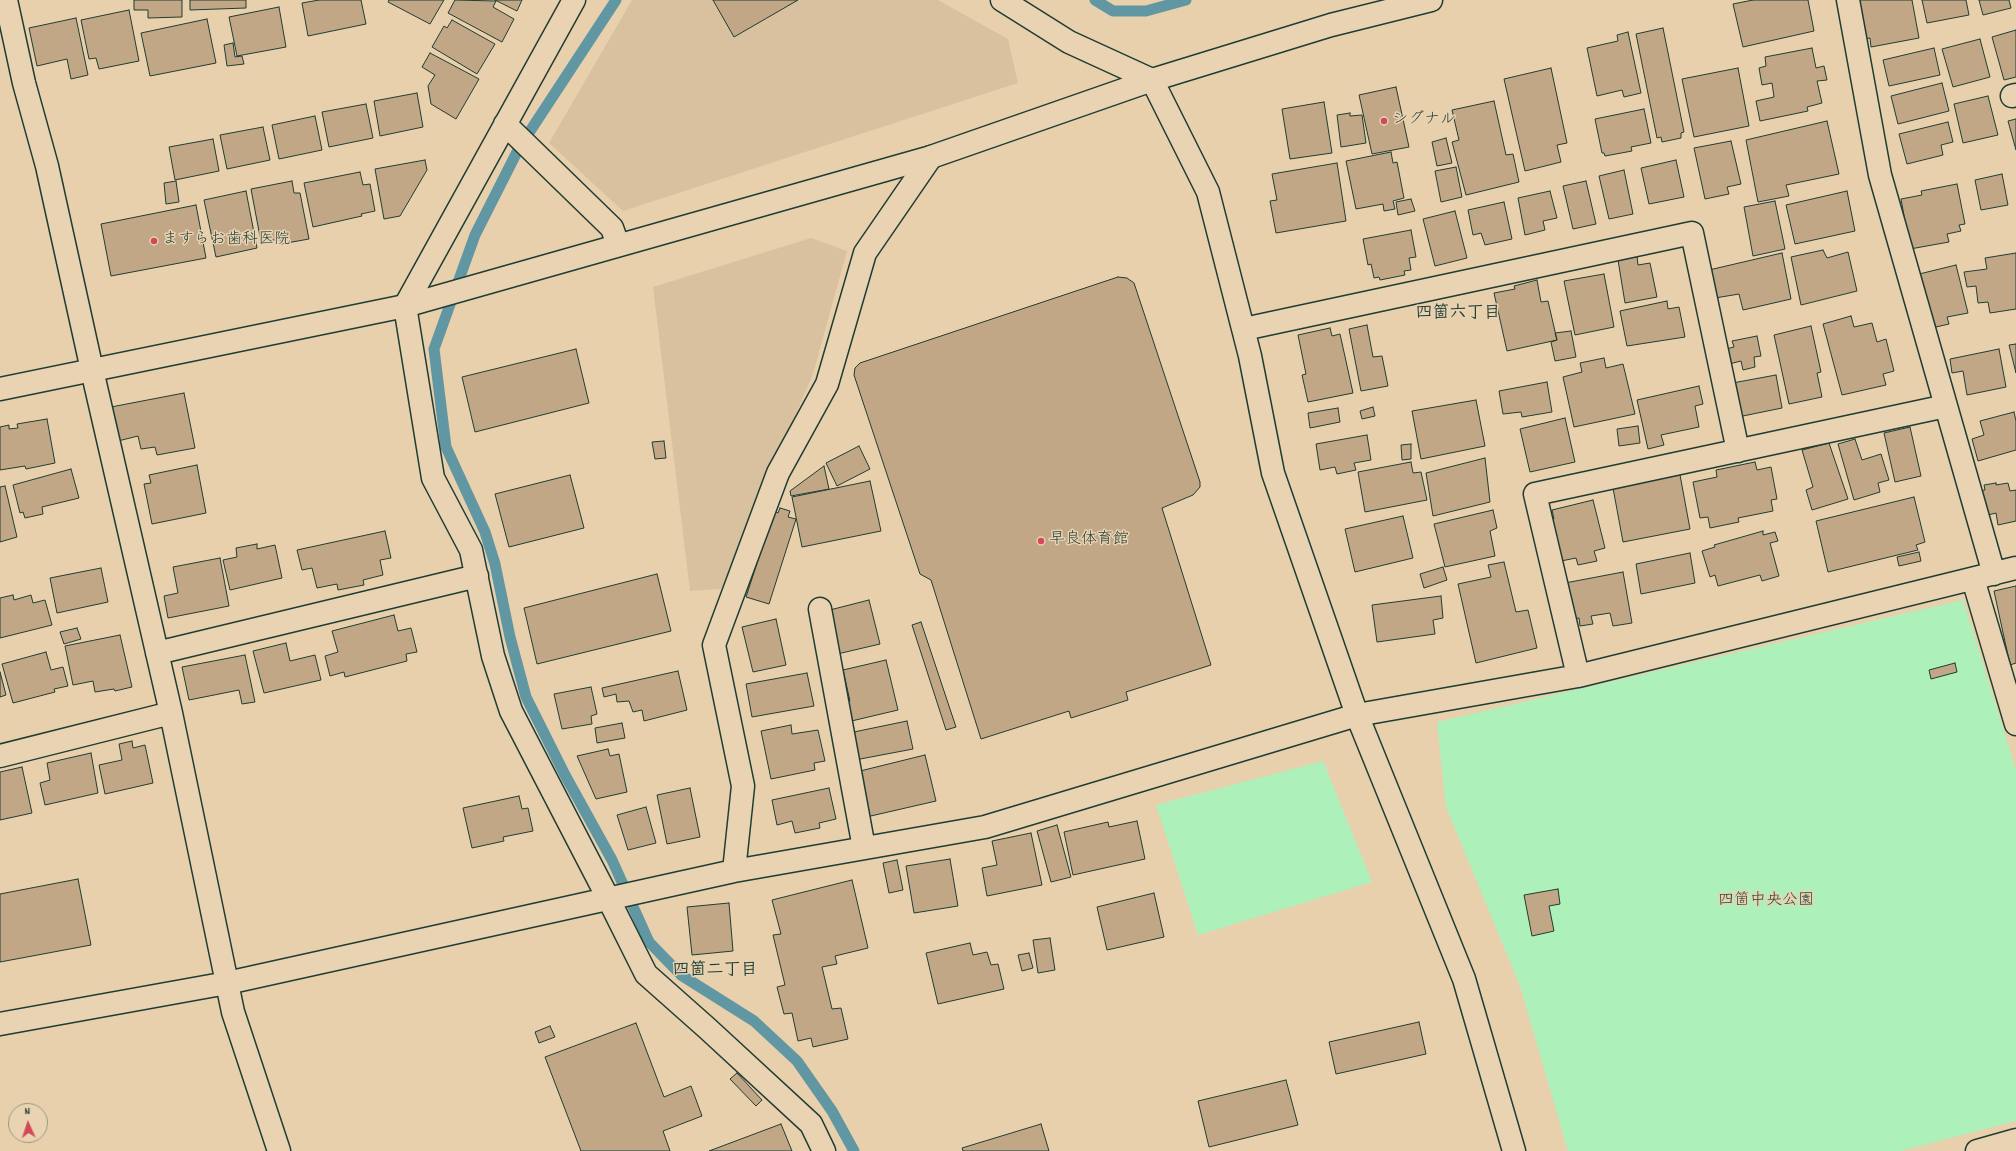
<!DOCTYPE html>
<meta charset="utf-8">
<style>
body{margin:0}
#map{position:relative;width:2016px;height:1151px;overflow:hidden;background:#e9d0ad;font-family:Dekko,sans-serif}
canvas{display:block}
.north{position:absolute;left:8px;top:1103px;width:40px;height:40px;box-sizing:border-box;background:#e9d3b2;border:1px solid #989780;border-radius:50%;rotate:357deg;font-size:11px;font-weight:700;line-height:16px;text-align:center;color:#1f3d34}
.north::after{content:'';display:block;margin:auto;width:14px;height:18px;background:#d1495b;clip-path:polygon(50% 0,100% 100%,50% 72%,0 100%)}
</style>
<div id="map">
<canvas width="2016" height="1151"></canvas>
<div class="north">N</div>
</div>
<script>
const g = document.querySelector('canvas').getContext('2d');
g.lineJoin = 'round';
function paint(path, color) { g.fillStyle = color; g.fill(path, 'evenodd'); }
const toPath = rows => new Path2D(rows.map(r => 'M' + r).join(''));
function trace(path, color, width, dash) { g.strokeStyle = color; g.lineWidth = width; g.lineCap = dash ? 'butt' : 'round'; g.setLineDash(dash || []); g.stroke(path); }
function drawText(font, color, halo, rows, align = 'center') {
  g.font = font + ' Dekko,"Klee One",sans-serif'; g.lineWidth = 3; g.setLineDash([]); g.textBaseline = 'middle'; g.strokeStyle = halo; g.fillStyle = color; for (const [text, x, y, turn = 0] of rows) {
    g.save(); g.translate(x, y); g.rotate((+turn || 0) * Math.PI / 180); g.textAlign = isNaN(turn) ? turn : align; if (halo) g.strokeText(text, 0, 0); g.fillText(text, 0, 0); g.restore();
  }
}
const built = toPath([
 [632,0,938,0,1008,39,1018,83,623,211,549,143],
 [811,238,847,251,813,374,721,589,690,591,653,287]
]);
const green = toPath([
 [1963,600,2016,770,2016,1121,1901,1151,1568,1151,1520,986,1446,807,1437,722],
 [1323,761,1372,882,1198,935,1156,805]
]);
const stream = toPath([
 [616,0,519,148,475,235,434,349,446,447,485,532,495,564,510,637,526,697,565,775,612,860,649,942,681,975,754,1021,797,1061,832,1111,854,1151],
 [1095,0,1113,11,1146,11,1186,0]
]);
const building = toPath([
 [134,0,182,0,182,17,148,18,148,10,134,10,134,0],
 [190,0,246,0,246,8,190,10,190,0],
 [319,0,361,0,366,24,308,36,302,3,319,0],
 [389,0,444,0,430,24,388,2,389,0],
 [455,0,496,1,493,7,514,19,502,42,448,13,455,0],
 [495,0,522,0,517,11,495,0],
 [713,0,798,0,734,37,713,0],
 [1753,0,1808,0,1814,31,1743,47,1733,4,1753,0],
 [1857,0,1912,0,1919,38,1871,47,1870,38,1864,39,1857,0],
 [1922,0,1966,0,1969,15,1927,23,1922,0],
 [1979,0,2009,0,2011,8,1983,15,1979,0],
 [279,7,286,47,237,56,229,17,279,7],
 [129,10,139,61,99,69,96,58,89,59,81,20,129,10],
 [76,18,88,75,71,79,67,59,37,66,29,28,76,18],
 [207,19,216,63,150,76,141,33,207,19],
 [452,20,495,44,477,74,432,47,444,26,447,28,452,20],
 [1663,28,1684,132,1681,133,1681,138,1662,142,1661,137,1657,138,1636,34,1663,28],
 [2016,30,2016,77,2004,80,1992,37,2016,30],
 [1628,32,1641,93,1624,97,1622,90,1597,96,1587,48,1618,41,1617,35,1628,32],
 [1980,39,1990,77,1953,87,1942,49,1980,39],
 [233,43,235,57,242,56,244,64,227,66,224,45,233,43],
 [1812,48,1816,68,1824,66,1827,80,1817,81,1822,103,1807,107,1808,111,1760,121,1756,101,1774,97,1772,83,1762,85,1759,68,1766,66,1765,57,1812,48],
 [1934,48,1940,75,1889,86,1883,60,1934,48],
 [430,53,479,79,456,119,431,104,428,86,435,75,422,67,430,53],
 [1551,68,1567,143,1557,145,1561,162,1525,171,1504,79,1551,68],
 [1738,68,1749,126,1694,137,1682,79,1738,68],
 [1942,83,1949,111,1898,124,1891,96,1942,83],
 [1396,87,1409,147,1372,154,1359,95,1396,87],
 [417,93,423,127,380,136,374,101,417,93],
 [1988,96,1998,135,1963,143,1954,104,1988,96],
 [1494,101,1506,155,1513,154,1519,182,1466,195,1452,142,1459,140,1452,110,1494,101],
 [1324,102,1332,153,1290,159,1282,109,1324,102],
 [366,104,373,138,329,147,322,112,366,104],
 [1644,109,1651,143,1631,147,1632,151,1605,156,1604,153,1602,153,1595,119,1644,109],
 [1350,113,1350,116,1362,115,1366,143,1341,147,1337,115,1350,113],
 [315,116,322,150,279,159,272,125,315,116],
 [2016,119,2016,150,2008,121,2016,119],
 [1827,121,1839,174,1786,185,1789,196,1758,202,1746,140,1827,121],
 [1948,122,1953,142,1941,145,1943,155,1907,164,1899,134,1948,122],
 [263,127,270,160,227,169,220,135,263,127],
 [1446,138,1452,163,1437,166,1432,142,1446,138],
 [213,139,219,171,175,180,169,147,213,139],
 [1731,141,1741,184,1727,187,1729,194,1705,199,1694,148,1731,141],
 [1391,152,1393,163,1397,162,1404,198,1393,201,1395,209,1384,211,1383,204,1356,209,1346,161,1391,152],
 [425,160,427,170,400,216,384,219,375,169,425,160],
 [1676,160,1684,197,1649,204,1641,168,1676,160],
 [1337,163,1346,221,1276,233,1270,201,1277,200,1272,174,1337,163],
 [1456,167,1462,197,1441,202,1435,171,1456,167],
 [1624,170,1633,214,1609,219,1599,176,1624,170],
 [360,172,363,185,370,184,375,211,361,214,362,216,313,227,304,183,360,172],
 [2002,174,2008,205,1981,210,1975,180,2002,174],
 [176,181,179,202,166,204,164,183,176,181],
 [292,181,294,193,300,193,309,239,281,244,280,239,261,242,251,189,292,181],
 [1586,181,1596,224,1573,229,1563,186,1586,181],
 [1957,184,1965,224,1959,225,1961,231,1947,234,1949,242,1910,249,1901,199,1922,195,1921,191,1957,184],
 [246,191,257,248,216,257,204,200,246,191],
 [1550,191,1557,218,1543,221,1545,230,1525,235,1518,198,1550,191],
 [1847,191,1855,231,1795,244,1786,205,1847,191],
 [1411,199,1415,211,1398,215,1396,202,1411,199],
 [1775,201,1785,249,1753,256,1744,207,1775,201],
 [1504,202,1512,239,1485,245,1481,233,1473,235,1468,210,1504,202],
 [196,205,206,258,111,276,101,224,196,205],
 [1455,211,1467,258,1435,266,1423,219,1455,211],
 [1411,230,1416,257,1409,258,1411,270,1404,271,1405,275,1380,280,1379,277,1374,278,1371,264,1368,265,1363,239,1411,230],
 [1823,250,1827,258,1848,252,1857,291,1801,305,1791,257,1823,250],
 [1782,253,1791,299,1743,310,1739,294,1715,298,1709,270,1782,253],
 [2016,253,2016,309,1990,313,1988,302,1978,303,1976,286,1967,287,1964,272,1987,269,1985,258,2016,253],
 [1637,256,1638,265,1650,263,1657,297,1625,303,1618,260,1637,256],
 [1956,265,1968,313,1947,317,1949,324,1936,327,1934,322,1923,325,1911,276,1956,265],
 [1604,274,1614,327,1575,335,1564,281,1604,274],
 [1118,277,1127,278,1134,283,1200,482,1200,487,1193,495,1162,508,1211,665,1126,692,1128,700,1071,718,1069,711,981,739,931,580,920,574,854,375,855,368,860,363,1118,277],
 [1537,280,1541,302,1548,301,1557,340,1507,351,1494,293,1515,289,1514,286,1537,280],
 [1667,301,1668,309,1679,307,1685,337,1627,346,1620,311,1667,301],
 [1851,316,1854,327,1872,323,1877,342,1886,339,1894,371,1883,374,1886,385,1842,395,1823,324,1851,316],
 [1367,325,1373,357,1382,356,1388,386,1361,391,1349,329,1367,325],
 [1811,326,1821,372,1817,373,1822,397,1789,404,1774,335,1811,326],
 [1330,328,1332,336,1340,334,1353,393,1308,402,1302,375,1306,374,1298,335,1330,328],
 [1571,331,1576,357,1555,361,1551,342,1557,340,1555,333,1571,331],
 [1757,336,1761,356,1754,357,1755,367,1743,370,1741,361,1729,364,1726,349,1734,347,1732,341,1757,336],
 [2016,344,2016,373,2009,345,2016,344],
 [576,349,589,403,475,432,462,377,576,349],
 [1999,349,2006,387,1967,395,1963,371,1952,373,1950,359,1999,349],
 [1604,358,1606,368,1623,364,1635,414,1574,427,1563,377,1582,372,1580,363,1604,358],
 [1776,375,1782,408,1733,418,1727,384,1776,375],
 [1547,382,1552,412,1522,417,1521,412,1503,414,1499,391,1547,382],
 [1699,386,1703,404,1695,406,1699,427,1661,435,1664,445,1648,449,1637,400,1699,386],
 [184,393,195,448,157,455,155,447,141,449,138,436,118,441,111,407,184,393],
 [1476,400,1485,446,1421,459,1412,411,1476,400],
 [1373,407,1375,416,1362,419,1360,411,1373,407],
 [1338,408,1340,422,1310,428,1308,413,1338,408],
 [2014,412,2016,421,2016,450,1978,461,1972,439,1984,435,1980,421,2014,412],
 [1565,418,1575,462,1530,472,1520,429,1565,418],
 [47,419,55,463,26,469,25,466,0,470,0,427,9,425,9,429,18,428,17,424,47,419],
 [1638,426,1640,443,1619,446,1617,429,1638,426],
 [1910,427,1921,476,1895,482,1884,433,1910,427],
 [1367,435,1371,460,1354,463,1356,470,1337,474,1335,467,1320,470,1316,444,1367,435],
 [1855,439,1862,460,1881,454,1889,480,1878,483,1880,492,1854,500,1838,444,1855,439],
 [664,441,666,458,655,459,652,442,664,441],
 [1829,443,1848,499,1812,510,1806,490,1813,487,1802,450,1829,443],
 [1411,444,1411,459,1402,460,1401,445,1411,444],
 [859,446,870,469,837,486,826,463,859,446],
 [1485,458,1490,502,1433,516,1426,473,1485,458],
 [1411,462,1413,473,1421,472,1427,500,1365,512,1358,472,1411,462],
 [1755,462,1757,470,1771,467,1777,499,1771,500,1773,511,1738,518,1739,522,1710,528,1708,517,1700,518,1693,482,1717,477,1716,470,1755,462],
 [197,465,206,513,152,524,144,484,151,483,149,475,197,465],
 [824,466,829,489,791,496,790,491,824,466],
 [71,469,79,498,42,507,43,514,25,518,23,512,20,513,13,485,71,469],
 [570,475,584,528,509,547,495,494,570,475],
 [1680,475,1690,529,1623,542,1613,488,1680,475],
 [870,481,881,531,802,547,792,497,870,481],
 [1996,483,1996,485,2008,483,2010,491,2016,490,2016,521,1998,525,1996,513,1984,516,1980,491,1985,490,1984,485,1996,483],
 [5,486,17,537,0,542,0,487,5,486],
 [1914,497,1925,542,1916,545,1918,550,1828,572,1816,521,1914,497],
 [1593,500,1605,548,1594,551,1597,561,1578,565,1576,558,1556,562,1546,520,1554,519,1552,510,1593,500],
 [780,508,790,511,788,517,796,519,769,604,746,597,774,511,778,513,780,508],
 [1493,510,1497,528,1490,531,1495,556,1445,567,1434,524,1493,510],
 [1403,516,1413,558,1355,572,1345,529,1403,516],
 [385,531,391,558,380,560,383,575,363,580,364,585,338,590,337,584,317,588,312,568,302,570,297,550,385,531],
 [1763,531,1763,535,1775,532,1778,541,1770,543,1779,576,1762,581,1760,575,1718,586,1715,575,1710,577,1702,551,1715,547,1714,545,1763,531],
 [257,544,257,549,275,545,282,578,230,590,223,560,237,557,236,548,257,544],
 [1919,552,1921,561,1899,566,1897,557,1919,552],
 [1690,553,1695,583,1641,594,1636,564,1690,553],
 [220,558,229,606,168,618,164,596,178,593,173,567,220,558],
 [1504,562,1516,612,1528,610,1537,648,1476,663,1458,584,1491,577,1488,565,1504,562],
 [1443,567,1447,580,1424,588,1420,574,1443,567],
 [101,568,108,602,57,613,50,578,101,568],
 [1623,572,1632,623,1613,626,1610,613,1591,616,1593,624,1580,626,1579,618,1572,619,1565,583,1623,572],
 [657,574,671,631,537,664,524,608,657,574],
 [2016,586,2016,663,2010,665,1994,591,2016,586],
 [13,595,14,600,31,595,33,603,45,600,52,625,0,638,0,598,13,595],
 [1441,596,1443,618,1433,620,1435,634,1377,642,1372,605,1441,596],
 [869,600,880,644,833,655,822,612,869,600],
 [394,615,398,631,411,628,417,652,406,654,407,661,345,677,344,672,330,676,325,656,338,652,332,631,394,615],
 [776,619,786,665,753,672,742,627,776,619],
 [921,622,956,727,946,730,912,625,921,622],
 [77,628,81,639,64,644,60,632,77,628],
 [120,635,132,687,115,691,114,689,95,692,93,681,73,685,65,646,120,635],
 [286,643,290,661,315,655,321,680,264,693,253,651,286,643],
 [46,652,51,670,63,667,68,686,54,689,55,692,13,703,2,664,46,652],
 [245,655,255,702,242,704,239,690,189,700,182,667,245,655],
 [886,660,898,710,843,723,838,704,850,701,843,670,886,660],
 [1955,663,1957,672,1931,679,1929,670,1955,663],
 [678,671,687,710,644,721,642,710,633,712,629,701,617,702,616,694,604,697,602,688,678,671],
 [0,672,6,695,0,697,0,672],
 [807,673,814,706,752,717,746,684,807,673],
 [591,687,597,714,591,716,592,724,562,729,554,694,591,687],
 [907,721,913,749,855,760,849,733,907,721],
 [622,723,625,738,597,743,595,728,622,723],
 [791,725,792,734,818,730,825,761,814,763,815,770,771,779,761,731,791,725],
 [132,741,133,748,145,745,153,783,105,794,99,765,122,760,119,744,132,741],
 [608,749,610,756,619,754,627,792,596,799,577,756,608,749],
 [91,753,98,793,45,805,40,783,50,780,47,763,91,753],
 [925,755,936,801,862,818,852,773,925,755],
 [22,767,32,813,0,820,0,772,22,767],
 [690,788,700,837,667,844,657,795,690,788],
 [829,788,836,819,819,823,820,828,795,833,792,821,777,825,772,800,829,788],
 [519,796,522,809,528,808,533,831,503,837,504,841,472,848,463,808,519,796],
 [646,807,656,843,628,850,617,815,646,807],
 [1137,821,1145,859,1073,875,1064,832,1108,822,1109,827,1137,821],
 [1057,825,1071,877,1051,882,1037,831,1057,825],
 [1031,833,1042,885,987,896,982,868,997,865,992,841,1031,833],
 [950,859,958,906,914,913,906,866,950,859],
 [897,860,903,890,889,893,883,863,897,860],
 [78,879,91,945,0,962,0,894,78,879],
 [852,880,868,948,835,956,837,964,822,967,832,1009,841,1008,848,1039,813,1047,811,1038,798,1041,792,1013,784,1014,777,987,785,985,773,935,781,934,772,900,852,880],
 [1558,889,1560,904,1549,906,1554,931,1532,936,1524,895,1558,889],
 [1154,893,1164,937,1107,950,1097,907,1154,893],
 [729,903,733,951,692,955,687,907,729,903],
 [1050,938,1055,970,1038,973,1033,940,1050,938],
 [970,943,973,955,987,952,991,965,998,964,1004,989,938,1004,926,953,970,943],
 [1029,953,1033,968,1022,971,1018,955,1029,953],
 [1419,1022,1426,1054,1336,1074,1329,1042,1419,1022],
 [636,1023,664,1097,691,1086,702,1116,663,1131,670,1151,581,1151,545,1057,636,1023],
 [550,1026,555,1037,539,1043,535,1032,550,1026],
 [737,1073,762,1100,756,1106,730,1079,737,1073],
 [1286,1080,1298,1125,1209,1147,1198,1101,1286,1080],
 [781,1124,792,1151,709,1151,781,1124],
 [1041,1124,1049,1151,963,1151,962,1148,1041,1124]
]);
const street = toPath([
 [6,0,24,83,47,166,92,370,171,713,233,1012,279,1151],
 [574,0,405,306,433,478,471,550,493,656,511,711,608,898,646,974,708,1029,811,1124,824,1151],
 [1848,0,1880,175,1994,574],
 [2012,96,2016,95],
 [505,124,612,228,618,245],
 [1244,329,1692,233,1738,451],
 [1973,579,2016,724],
 [820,609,864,848],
 [157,653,477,576],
 [1578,676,1535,494,1946,406],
 [0,756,171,713],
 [734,871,743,786,714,645,778,473,827,384,865,253,931,157],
 [0,1024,227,983,734,871,985,827,1357,715,1578,676,2016,568],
 [1977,1151,2016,1140]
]);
const secondary = toPath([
 [1002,0,1069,42,1152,80,1208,192,1250,356,1273,473,1357,715,1464,979,1514,1151],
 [0,389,405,306,931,157,1152,80,1331,25,1431,0]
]);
const markers = [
 [1384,121,4,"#d1495b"],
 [154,241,4,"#d1495b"],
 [1041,541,4,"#d1495b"]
];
const poiNames = [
 ["シグナル",1392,121],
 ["ますらお歯科医院",162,241],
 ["早良体育館",1049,541]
];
const parkNames = [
 ["四箇中央公園",1766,902]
];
const neighbourhoodNames = [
 ["四箇六丁目",1458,315],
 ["四箇二丁目",715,972]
];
paint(built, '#d9c19f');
paint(green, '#adf0b9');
trace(stream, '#6097a2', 11);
paint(building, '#c2a786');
trace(building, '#1f3d34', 1);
trace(street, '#1f3d34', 25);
trace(secondary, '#1f3d34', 25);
trace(street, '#e9d3b2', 22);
trace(secondary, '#e9d3b2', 22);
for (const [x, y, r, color] of markers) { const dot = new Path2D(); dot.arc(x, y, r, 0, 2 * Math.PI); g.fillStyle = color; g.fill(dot); trace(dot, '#e9d3b2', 1.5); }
drawText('16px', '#1f3d34', '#e9d3b2', poiNames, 'left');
drawText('16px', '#26463b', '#e9d3b2', parkNames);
drawText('bold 17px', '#1f3d34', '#e9d3b2', neighbourhoodNames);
</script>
